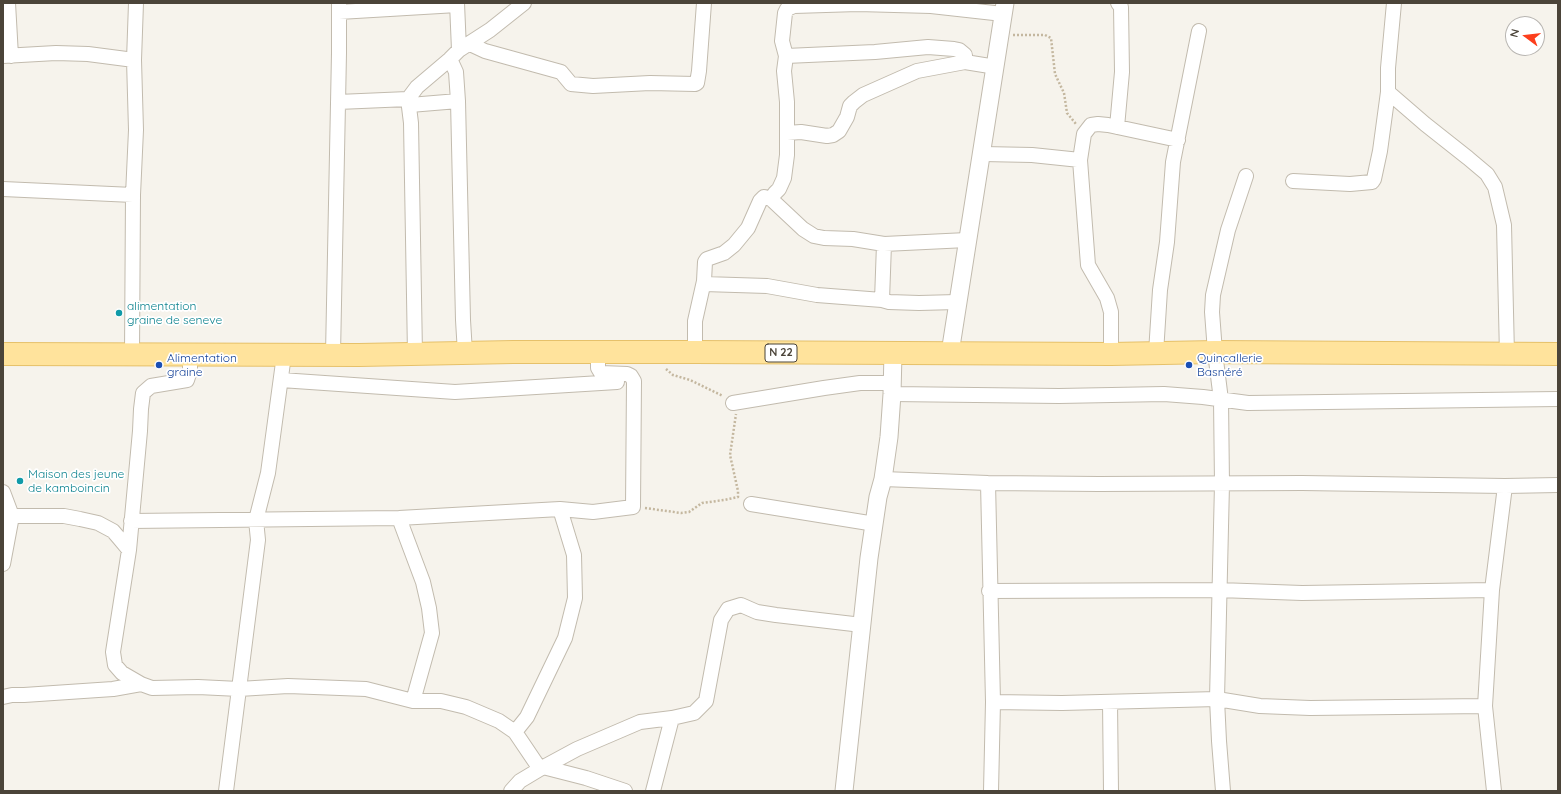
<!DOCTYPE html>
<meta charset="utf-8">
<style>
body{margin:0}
#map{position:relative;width:1561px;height:794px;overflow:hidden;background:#f6f3ec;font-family:Quicksand,sans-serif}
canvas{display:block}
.frame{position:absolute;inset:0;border:4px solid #4b4439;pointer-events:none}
.north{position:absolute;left:1505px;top:16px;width:40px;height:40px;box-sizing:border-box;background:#fff;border:1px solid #b7b4b0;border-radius:50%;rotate:285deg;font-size:11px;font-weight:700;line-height:16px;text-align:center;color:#4b4439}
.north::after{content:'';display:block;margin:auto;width:14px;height:18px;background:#fc3f1d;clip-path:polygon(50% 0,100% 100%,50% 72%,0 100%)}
</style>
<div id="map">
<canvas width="1561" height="794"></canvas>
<div class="frame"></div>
<div class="north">N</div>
</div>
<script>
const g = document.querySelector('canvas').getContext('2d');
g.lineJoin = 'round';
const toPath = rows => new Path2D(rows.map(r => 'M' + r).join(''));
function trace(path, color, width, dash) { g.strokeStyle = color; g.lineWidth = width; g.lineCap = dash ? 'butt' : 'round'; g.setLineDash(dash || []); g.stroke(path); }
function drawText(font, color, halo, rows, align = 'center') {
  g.font = font + ' Quicksand,sans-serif'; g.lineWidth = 3.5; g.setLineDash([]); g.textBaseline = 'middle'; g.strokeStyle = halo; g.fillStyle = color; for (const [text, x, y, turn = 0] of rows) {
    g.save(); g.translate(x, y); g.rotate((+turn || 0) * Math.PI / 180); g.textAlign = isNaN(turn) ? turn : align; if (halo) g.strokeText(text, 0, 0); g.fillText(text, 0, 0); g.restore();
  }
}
const path = toPath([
 [1013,35,1045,35,1051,38,1055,74,1064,93,1067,113,1076,124],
 [666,369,673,375,690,380,723,396],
 [645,508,681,513,689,512,702,503,724,500,738,497,738,491,730,455,736,414]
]);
const minor = toPath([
 [8,3,11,56],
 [457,3,459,50],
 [1394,3,1388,68,1388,92,1425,124,1468,158,1487,174,1495,187,1504,225,1507,355],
 [339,12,457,5],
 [470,44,485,51,561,72,571,84,593,86,650,83,695,84,697,83,699,71,704,3],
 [3,56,56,53,88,54,134,60],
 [786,56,875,52,928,47,954,49,959,50,965,55,965,62],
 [450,59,456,72,458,101,463,320,465,353],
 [408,99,411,123,415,354],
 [338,102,408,99,417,87,450,59,459,50,490,30,524,3],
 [410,105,458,101],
 [1117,127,1122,72,1121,7,1118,3],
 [787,133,801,132,827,136,833,135,839,131,847,117,850,106,854,102,863,95,917,71,965,62,996,67],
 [983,154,1032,155,1080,160],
 [1293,181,1350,184,1372,182,1374,179,1380,151,1388,92],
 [3,189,133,195],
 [771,199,803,229,814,236,824,238,853,239,884,244,967,240],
 [884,244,882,300,889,302,919,303,957,302],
 [704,284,767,286,817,295,882,300],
 [695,352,695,321,704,281,705,262,707,259,724,253,734,245,748,228,760,201,764,197,771,199,775,193,779,189,784,178,787,155,787,102,784,71,786,56,782,41,785,13,787,9,794,6,858,4,931,6,1003,14],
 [1156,353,1160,290,1167,242,1173,162,1199,31],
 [132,354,133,195,136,130,134,60,136,3],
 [333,354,339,53,339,3],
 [1111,354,1111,312,1107,298,1088,265,1080,160,1084,134,1091,125,1098,124,1108,125,1178,140],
 [281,380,455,392,617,382],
 [892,394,1059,396,1164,394,1203,397,1248,403,1558,399],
 [733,403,824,388,860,383,892,383],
 [883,479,988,483,1099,484,1302,483,1505,486,1558,485],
 [988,483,993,702,1062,703,1217,699,1260,706,1310,708,1485,706],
 [3,492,12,516,3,564],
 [751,504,875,524],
 [3,516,64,516,80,519,98,523,113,531,119,538,129,550,113,652,115,665,122,673,141,684,152,688,198,687,239,689,288,686,366,689,413,701,441,701,466,707,499,721,515,732,540,769],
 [399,518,423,582,429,608,432,633,413,701],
 [131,521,399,518,560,509,593,512,633,507,634,381,631,376,627,374,601,373,598,368,598,352],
 [129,550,140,431,141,409,143,393,151,386,187,380,190,371,190,354],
 [989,591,1219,590,1302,593,1492,590],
 [3,697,12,695,24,695,113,689,141,684],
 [1110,702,1111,791],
 [515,732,527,717,565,638,575,598,574,555,560,509],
 [543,767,586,778,625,791],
 [226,791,258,540,256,520,268,473,284,355],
 [511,791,520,781,540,769,577,749,640,722,672,718,694,713,706,701,721,620,728,609,741,605,757,612,776,615,862,625],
 [653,791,672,718],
 [991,791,993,702],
 [1223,791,1219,741,1217,699,1222,484,1221,400,1215,352,1212,312,1213,295,1228,230,1246,176],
 [1494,791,1485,706,1492,590,1505,486]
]);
const tertiary = toPath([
 [950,353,1005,3],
 [844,791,869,558,878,497,883,479,889,437,892,394,893,353]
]);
const primary = toPath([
 [3,354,359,355,513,352,695,352,1111,354,1215,352,1558,354]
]);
const markers = [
 [119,313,4,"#0f9aa8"],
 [159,365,4,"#1a4fb4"],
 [1189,365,4,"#1a4fb4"],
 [20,481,4,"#0f9aa8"]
];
const shields = [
 [781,353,32]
];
const shieldNames = [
 ["N 22",781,353]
];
const cultureNames = [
 ["alimentation",127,306],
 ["graine de seneve",127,320],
 ["Maison des jeune",28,474],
 ["de kamboincin",28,488]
];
const transitNames = [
 ["Alimentation",167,358],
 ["graine",167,372],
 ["Quincallerie",1197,358],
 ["Basnéré",1197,372]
];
trace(minor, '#c2bbae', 16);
trace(tertiary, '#c2bbae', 19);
trace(primary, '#e6c16a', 24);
trace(path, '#c4b79f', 2.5, [2, 2]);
trace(minor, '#fff', 14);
trace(tertiary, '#fff', 17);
trace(primary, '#ffe39c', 22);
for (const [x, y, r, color] of markers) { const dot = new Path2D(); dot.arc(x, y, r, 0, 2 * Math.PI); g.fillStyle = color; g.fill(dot); trace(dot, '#fff', 1.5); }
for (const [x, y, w] of shields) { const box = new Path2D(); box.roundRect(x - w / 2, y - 9, w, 18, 3); g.fillStyle = '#fff'; g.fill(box); trace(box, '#4b4439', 1); }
drawText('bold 11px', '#4b4439', null, shieldNames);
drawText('12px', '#0d838f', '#fff', cultureNames, 'left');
drawText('12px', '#164399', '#fff', transitNames, 'left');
</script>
